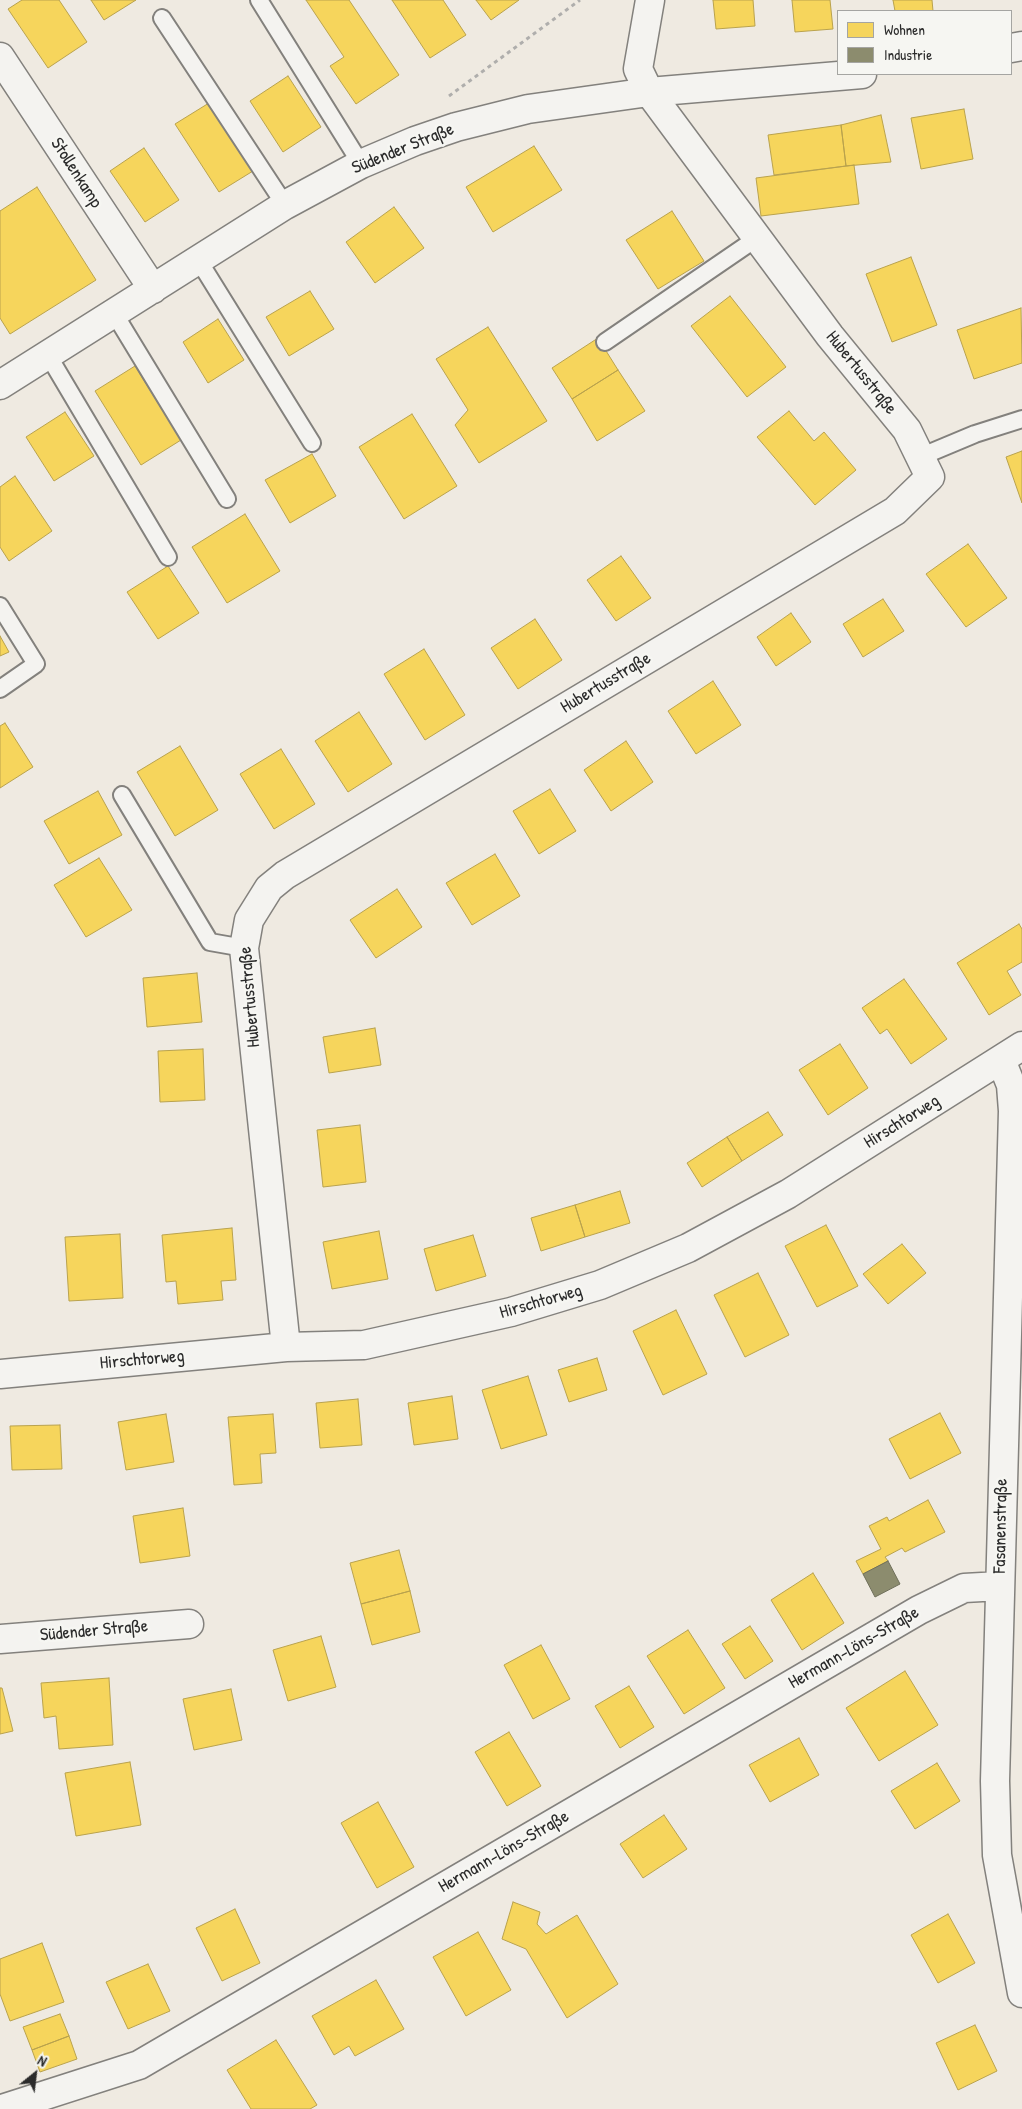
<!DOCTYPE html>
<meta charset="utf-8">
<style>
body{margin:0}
#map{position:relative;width:1022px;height:2109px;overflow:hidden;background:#efeae1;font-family:"Patrick Hand",sans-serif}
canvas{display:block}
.legend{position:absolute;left:837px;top:10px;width:175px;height:65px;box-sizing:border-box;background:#f6f6f2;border:1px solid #a5a5a2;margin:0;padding:6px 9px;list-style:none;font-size:15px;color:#2b2b2b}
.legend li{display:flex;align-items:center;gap:10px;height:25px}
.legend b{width:25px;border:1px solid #a5a5a2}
.north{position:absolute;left:10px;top:2049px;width:50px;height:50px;-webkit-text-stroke:4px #f6f6f2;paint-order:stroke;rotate:29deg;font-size:14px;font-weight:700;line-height:20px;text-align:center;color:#2b2b2b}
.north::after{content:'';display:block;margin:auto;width:18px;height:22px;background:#2b2b2b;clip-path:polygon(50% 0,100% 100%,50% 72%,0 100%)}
</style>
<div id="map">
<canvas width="1022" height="2109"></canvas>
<ul class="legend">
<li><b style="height:14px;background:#f6d55c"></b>Wohnen</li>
<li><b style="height:14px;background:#8c8c6e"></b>Industrie</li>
</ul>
<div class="north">N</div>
</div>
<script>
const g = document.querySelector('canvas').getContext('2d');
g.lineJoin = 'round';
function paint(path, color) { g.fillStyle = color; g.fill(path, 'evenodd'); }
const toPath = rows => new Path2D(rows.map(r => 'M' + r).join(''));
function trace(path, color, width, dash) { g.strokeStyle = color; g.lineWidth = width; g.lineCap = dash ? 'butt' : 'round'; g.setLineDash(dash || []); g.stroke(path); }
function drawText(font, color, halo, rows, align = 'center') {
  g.font = font + ' "Patrick Hand",sans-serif'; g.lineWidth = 5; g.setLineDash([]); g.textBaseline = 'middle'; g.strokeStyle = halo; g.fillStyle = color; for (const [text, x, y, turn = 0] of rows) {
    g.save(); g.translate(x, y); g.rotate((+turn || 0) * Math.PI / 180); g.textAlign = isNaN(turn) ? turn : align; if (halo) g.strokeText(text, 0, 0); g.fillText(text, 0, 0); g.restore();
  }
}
const homes = toPath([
 [22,0,59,0,87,42,48,68,8,9,22,0],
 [91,0,136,0,104,20,91,0],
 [306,0,349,0,399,75,356,104,330,66,344,57,306,0],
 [392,0,443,0,466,35,430,58,392,0],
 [476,0,519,0,491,20,476,0],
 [713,0,753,0,755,26,716,29,713,0],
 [792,0,830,0,833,29,795,32,792,0],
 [893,0,932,0,933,11,895,11,893,0],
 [288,76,321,127,283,152,250,101,288,76],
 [209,103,253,171,219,192,175,124,209,103],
 [964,109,973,159,921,169,911,118,964,109],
 [881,115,891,162,846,166,841,125,881,115],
 [841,125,846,166,774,175,768,135,841,125],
 [534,146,562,190,493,232,466,187,534,146],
 [144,148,179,200,145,222,110,171,144,148],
 [854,165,859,204,761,216,756,178,854,165],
 [37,187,96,280,10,334,0,318,0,211,37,187],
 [394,207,424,248,375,283,346,242,394,207],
 [672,211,704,261,658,289,626,240,672,211],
 [911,257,937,325,892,342,866,274,911,257],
 [310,291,334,329,289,356,266,317,310,291],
 [730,296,786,367,747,397,691,326,730,296],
 [1021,308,1022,363,974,379,957,330,1021,308],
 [218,319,244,360,208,383,183,342,218,319],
 [488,327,547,421,479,463,455,425,468,410,436,359,488,327],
 [598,338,618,370,572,399,552,368,598,338],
 [135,366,181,440,141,465,95,391,135,366],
 [618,370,645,411,597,441,572,399,618,370],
 [789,411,814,441,824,432,856,470,815,505,757,437,789,411],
 [65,412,94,456,54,481,26,437,65,412],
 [412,414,457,486,404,519,359,447,412,414],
 [1022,451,1022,503,1006,457,1022,451],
 [312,454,336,496,290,523,265,480,312,454],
 [15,476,52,531,9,561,0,547,0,487,15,476],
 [245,514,280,571,227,603,192,547,245,514],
 [968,544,1007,598,966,627,926,574,968,544],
 [621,556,651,598,616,621,587,580,621,556],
 [168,566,199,613,158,639,127,592,168,566],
 [883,599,904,631,863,657,843,624,883,599],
 [791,613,811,642,776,666,757,637,791,613],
 [535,619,562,660,518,689,491,648,535,619],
 [0,636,9,652,0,656,0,636],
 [424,649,465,715,425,740,384,674,424,649],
 [713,681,741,725,696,754,668,711,713,681],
 [359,712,392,764,348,792,315,741,359,712],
 [5,723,33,767,0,788,0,726,5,723],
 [626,741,653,782,611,811,584,770,626,741],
 [180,746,218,810,175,836,137,772,180,746],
 [281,749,315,804,274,829,240,774,281,749],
 [550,789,576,831,539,854,513,811,550,789],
 [98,791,122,835,69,864,44,821,98,791],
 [495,854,520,896,472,925,446,883,495,854],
 [99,858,132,910,86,937,54,885,99,858],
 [397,889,422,927,376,958,350,920,397,889],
 [1019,924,1022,929,1022,962,1007,971,1021,995,989,1015,957,963,1019,924],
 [197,973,202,1022,147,1027,143,978,197,973],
 [904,979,947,1039,911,1064,887,1029,880,1034,862,1008,904,979],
 [375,1028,381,1065,329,1073,323,1037,375,1028],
 [840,1044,868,1088,828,1115,799,1070,840,1044],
 [203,1049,205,1100,160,1102,158,1051,203,1049],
 [768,1112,783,1135,742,1161,727,1137,768,1112],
 [360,1125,366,1182,323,1187,317,1130,360,1125],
 [727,1137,742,1161,702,1187,687,1163,727,1137],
 [620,1191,630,1223,585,1237,575,1205,620,1191],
 [575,1205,585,1237,541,1251,531,1218,575,1205],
 [826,1225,858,1286,817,1307,785,1246,826,1225],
 [232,1228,236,1280,221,1281,223,1300,178,1304,176,1281,166,1282,162,1235,232,1228],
 [379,1231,388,1279,332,1289,323,1242,379,1231],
 [120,1234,123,1298,69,1301,65,1237,120,1234],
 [473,1235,486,1276,436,1291,424,1249,473,1235],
 [902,1244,926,1273,888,1304,863,1274,902,1244],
 [758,1273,789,1335,745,1357,714,1295,758,1273],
 [676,1310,707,1374,663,1395,633,1331,676,1310],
 [597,1358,607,1390,569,1402,558,1370,597,1358],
 [528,1376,547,1435,501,1449,482,1390,528,1376],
 [452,1396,458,1439,414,1445,408,1403,452,1396],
 [358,1399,362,1445,320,1448,316,1403,358,1399],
 [940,1413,961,1453,910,1479,889,1439,940,1413],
 [166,1414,174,1462,126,1470,118,1422,166,1414],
 [273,1414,276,1453,260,1454,262,1483,234,1485,228,1417,273,1414],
 [60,1425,62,1469,12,1470,10,1426,60,1425],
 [928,1500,945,1532,905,1552,902,1548,885,1557,888,1561,863,1574,856,1561,881,1549,869,1526,887,1517,889,1521,928,1500],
 [183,1508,190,1556,140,1563,133,1516,183,1508],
 [399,1550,410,1591,361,1604,350,1563,399,1550],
 [813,1573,844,1623,802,1650,771,1600,813,1573],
 [410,1591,420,1632,372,1645,361,1604,410,1591],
 [750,1626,773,1661,745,1679,722,1644,750,1626],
 [688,1630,725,1688,684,1714,647,1656,688,1630],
 [321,1636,336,1687,288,1701,273,1650,321,1636],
 [541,1645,570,1699,533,1719,504,1665,541,1645],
 [905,1671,938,1725,879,1761,846,1708,905,1671],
 [109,1678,113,1745,59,1749,56,1716,44,1718,41,1683,109,1678],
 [629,1686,654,1727,620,1748,595,1706,629,1686],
 [0,1688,2,1688,13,1731,0,1734,0,1688],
 [231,1689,242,1740,194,1750,183,1699,231,1689],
 [509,1732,541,1786,507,1806,475,1752,509,1732],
 [799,1738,819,1775,770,1802,749,1765,799,1738],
 [130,1762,141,1825,76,1836,65,1773,130,1762],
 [937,1763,960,1801,915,1829,891,1791,937,1763],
 [378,1802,414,1867,377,1888,341,1823,378,1802],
 [664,1815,687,1849,643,1878,620,1844,664,1815],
 [513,1902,540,1912,537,1924,546,1934,577,1915,618,1984,567,2018,526,1949,502,1939,513,1902],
 [235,1909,260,1963,222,1981,196,1928,235,1909],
 [948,1914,975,1963,938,1983,911,1935,948,1914],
 [478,1932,511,1990,466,2016,433,1957,478,1932],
 [42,1943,64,2002,10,2021,0,1994,0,1959,42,1943],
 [148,1964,170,2011,128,2029,106,1982,148,1964],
 [376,1980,404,2029,355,2056,349,2046,334,2055,312,2016,376,1980],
 [60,2014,69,2036,32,2050,23,2027,60,2014],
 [975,2025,997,2071,958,2090,936,2043,975,2025],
 [69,2036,77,2059,40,2072,32,2050,69,2036],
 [276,2040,317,2105,310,2109,251,2109,227,2070,276,2040]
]);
const industry = toPath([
 [888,1561,900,1584,875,1597,863,1574,888,1561]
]);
const path = toPath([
 [449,96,580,0]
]);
const service = toPath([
 [259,0,361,164],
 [162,18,285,205],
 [199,261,312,443],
 [114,313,227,499],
 [605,342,757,238],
 [48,355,168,557],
 [920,457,975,434,1022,419],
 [0,606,36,664,0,689],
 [122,795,210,942,244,948]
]);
const minor = toPath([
 [1011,48,1022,46],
 [0,57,153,289],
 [0,385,285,205,361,164,415,141,456,127,528,109,649,92,862,74],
 [1001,1060,1011,1085,1013,1111,995,1781,997,1855,1022,1993],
 [286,1347,244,948,249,920,269,888,285,875,895,511,930,477,907,430,830,336,649,92,638,69,650,0],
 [0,1374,286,1347,364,1345,511,1312,600,1285,688,1248,788,1194,1022,1046],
 [0,1639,189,1624],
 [2,2109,139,2065,919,1610,964,1588,1000,1586]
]);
const streetNames = [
 ["Südender Straße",403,149,-22],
 ["Stollenkamp",76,173,57],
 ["Hubertusstraße",861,373,51],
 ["Hubertusstraße",606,683,-31],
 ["Hubertusstraße",250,997,-95],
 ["Hirschtorweg",902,1122,-32],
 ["Hirschtorweg",541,1302,-16],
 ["Hirschtorweg",142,1360,-5],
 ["Fasanenstraße",1001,1526,-89],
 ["Südender Straße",94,1631,-5],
 ["Hermann-Löns-Straße",854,1648,-30],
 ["Hermann-Löns-Straße",504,1852,-30]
];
paint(homes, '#f6d55c');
trace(homes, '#b9a24d', 1);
paint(industry, '#8c8c6e');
trace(industry, '#6f6f5a', 1);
trace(service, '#83817d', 20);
trace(minor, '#83817d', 31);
trace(path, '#afaeac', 3, [4, 4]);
trace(service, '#f4f3f0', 16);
trace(minor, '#f4f3f0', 28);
drawText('18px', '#2b2b2b', '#f6f6f2', streetNames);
</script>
